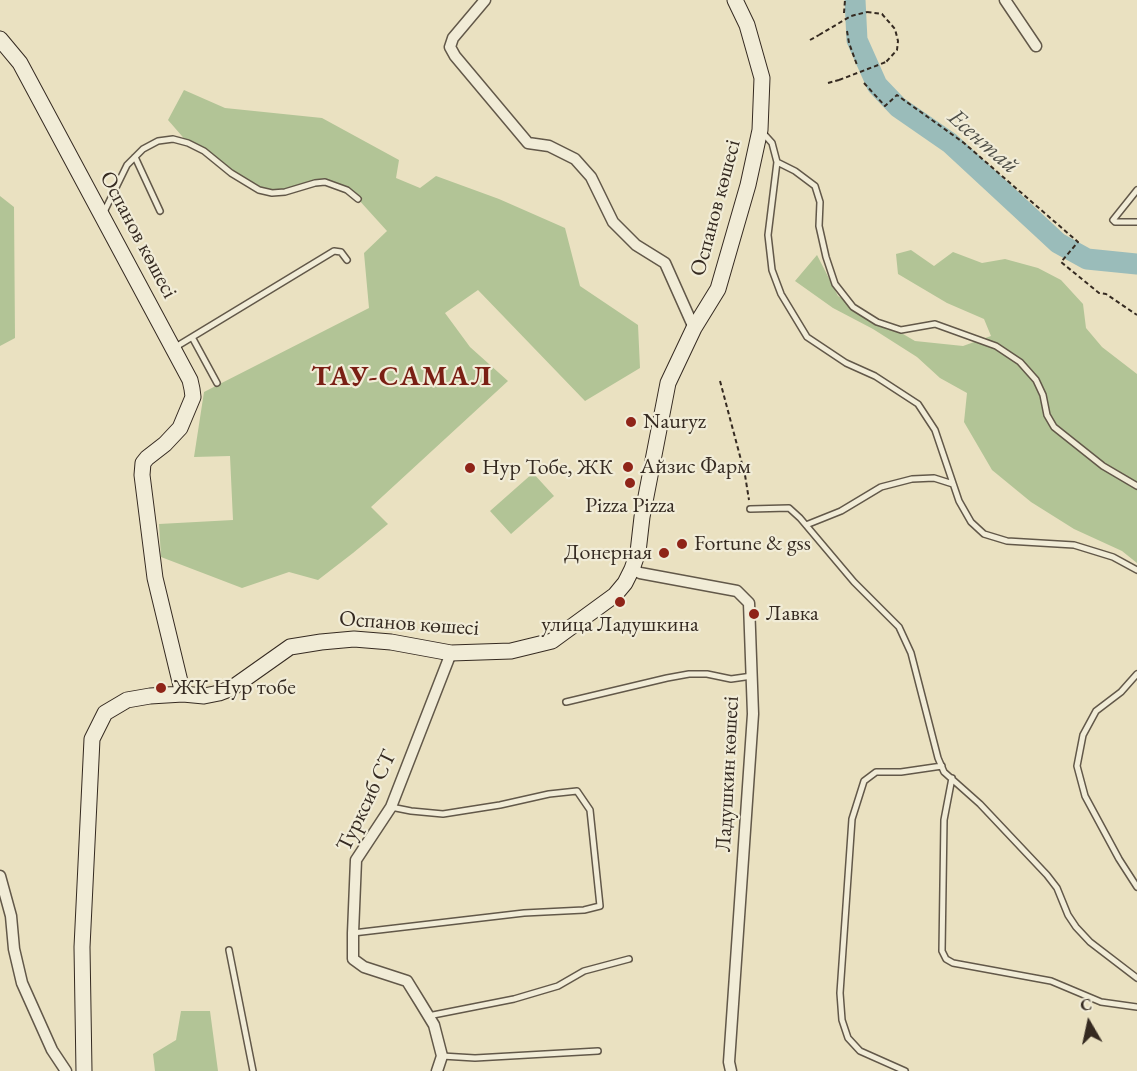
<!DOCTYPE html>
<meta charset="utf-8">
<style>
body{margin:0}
#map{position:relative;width:1137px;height:1071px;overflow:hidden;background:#eae1c1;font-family:"EB Garamond",serif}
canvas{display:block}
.north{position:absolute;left:1059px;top:993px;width:60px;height:60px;-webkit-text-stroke:4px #f1ecd7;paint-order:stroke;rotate:351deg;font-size:16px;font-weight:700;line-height:24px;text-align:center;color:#352a21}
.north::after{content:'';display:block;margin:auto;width:21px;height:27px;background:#352a21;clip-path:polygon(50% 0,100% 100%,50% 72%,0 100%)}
</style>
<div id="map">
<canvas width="1137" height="1071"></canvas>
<div class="north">С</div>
</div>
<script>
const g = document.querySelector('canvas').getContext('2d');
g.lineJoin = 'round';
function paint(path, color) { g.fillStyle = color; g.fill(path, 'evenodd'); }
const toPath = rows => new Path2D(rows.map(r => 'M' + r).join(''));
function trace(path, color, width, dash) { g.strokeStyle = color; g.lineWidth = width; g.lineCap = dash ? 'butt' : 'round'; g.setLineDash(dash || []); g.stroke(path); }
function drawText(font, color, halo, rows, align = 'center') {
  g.font = font + ' "EB Garamond",serif'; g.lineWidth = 4.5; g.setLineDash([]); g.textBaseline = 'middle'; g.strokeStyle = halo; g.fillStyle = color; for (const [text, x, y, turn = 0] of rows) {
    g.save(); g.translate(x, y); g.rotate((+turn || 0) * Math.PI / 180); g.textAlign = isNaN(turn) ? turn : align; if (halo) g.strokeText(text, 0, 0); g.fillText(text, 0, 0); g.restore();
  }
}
const green = toPath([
 [184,90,225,108,322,118,399,160,396,178,420,188,436,176,499,199,565,228,580,286,638,325,640,368,585,401,478,290,445,313,470,347,508,381,371,507,388,524,353,553,318,580,289,572,242,588,161,557,159,524,233,520,230,456,194,457,204,392,369,308,364,253,387,231,358,199,326,185,285,192,259,190,188,143,168,120],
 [0,196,14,207,15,338,0,346],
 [911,250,934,266,953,252,982,263,1005,259,1038,268,1061,280,1083,304,1086,328,1102,347,1137,374,1137,563,1122,551,1074,529,1031,502,992,470,964,422,967,393,940,378,917,357,873,329,833,308,795,281,817,255,838,296,915,341,963,346,991,336,984,319,947,303,898,274,896,254],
 [533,473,554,496,511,534,490,511],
 [181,1011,210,1011,218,1071,155,1071,153,1054,176,1040]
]);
const river = toPath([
 [855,0,857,40,877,85,898,107,950,143,1058,243,1087,259,1137,264]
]);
const path = toPath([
 [867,12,882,14,895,29,898,41,897,50,886,62],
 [844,13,845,0],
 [847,31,849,43,857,65],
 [810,40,819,35],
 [828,83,839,80],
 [864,83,885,106,897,95,964,143,1078,242,1061,262,1099,293,1106,294,1137,315],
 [720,381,745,475,749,500]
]);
const lane = toPath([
 [763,133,772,143,777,162,768,235,772,270,781,294,807,337,846,363,875,376,918,404,935,430,959,501,971,522,984,534,1007,541,1074,545,1113,557,1137,570],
 [135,157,160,211],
 [777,162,795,171,815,186,820,202,819,226,826,257,835,284,853,307,877,322,901,330,935,324,996,346,1020,362,1036,380,1043,395,1047,415,1054,427,1103,466,1137,486],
 [1137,190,1113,220,1115,222,1137,222],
 [104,212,127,165,143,149,158,141,173,139,188,143,204,151,231,173,259,190,272,193,285,192,315,183,325,182,347,190,358,199],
 [192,337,217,383],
 [174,348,334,251,341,252,347,260],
 [750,509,789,508,800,518,854,582,899,627,911,653,938,758,944,772,980,804,1047,875,1057,888,1068,915,1076,927,1090,942,1137,978],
 [806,525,841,511,881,487,912,479,934,478,953,484],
 [1137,674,1121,692,1096,711,1083,735,1077,766,1085,796,1119,859,1137,887],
 [566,702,667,678,689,674,707,674,731,679,752,676],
 [952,778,944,820,942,951,946,959,953,963,1051,981,1101,1002,1137,1007],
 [353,933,524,913,584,910,600,906,590,810,577,791,549,794,500,805,443,814,411,811,391,807],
 [229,950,253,1071],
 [428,1016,514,999,558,986,584,971,629,959],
 [442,1056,475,1058,598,1051],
 [905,1071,860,1051,848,1038,842,1020,840,993,852,819,864,781,876,772,901,772,942,766]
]);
const street = toPath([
 [485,0,453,38,450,47,455,56,528,143,549,146,575,159,591,177,613,222,636,245,665,263,694,328],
 [1005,0,1036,46],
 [632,569,640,573,737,591,749,603,753,714,729,1062,731,1071],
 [0,876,11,916,14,949,22,983,52,1050,66,1071],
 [437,1071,442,1056,434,1025,420,1002,407,981,364,967,353,959,353,933,356,860,391,807,451,653]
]);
const secondary = toPath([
 [0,39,20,63,190,380,192,389,193,397,180,428,165,444,147,458,143,463,142,475,155,578,183,694],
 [84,1071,82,947,92,739,105,713,127,700,150,696,183,694,204,696,219,693,232,688,290,647,321,642,354,639,391,642,451,653,511,651,552,641,615,595,625,583,632,569,638,552,642,517,668,383,694,328,718,289,748,185,760,130,762,78,747,25,735,0]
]);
const pathBridge = toPath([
 [819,35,851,16,867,12],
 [839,80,886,62]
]);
const markers = [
 [631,422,6,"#8f2418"],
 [628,467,6,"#8f2418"],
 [470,468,6,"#8f2418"],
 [630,483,6,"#8f2418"],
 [682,544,6,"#8f2418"],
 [664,553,6,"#8f2418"],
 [620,602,6,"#8f2418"],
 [754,614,6,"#8f2418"],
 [161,688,6,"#8f2418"]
];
const streetNames = [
 ["Оспанов көшесі",716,208,-75],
 ["Оспанов көшесі",138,235,62],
 ["Оспанов көшесі",409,624,4],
 ["Ладушкин көшесі",728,774,-87],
 ["Турксиб СТ",367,801,-64]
];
const poiNames = [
 ["Nauryz",643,422],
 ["Айзис Фарм",640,467],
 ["Нур Тобе, ЖК",482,468],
 ["Pizza Pizza",630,506,"center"],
 ["Fortune & gss",694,544],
 ["Донерная",652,553,"right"],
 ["Лавка",766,614],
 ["улица Ладушкина",620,625,"center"],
 ["ЖК Нур тобе",173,688]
];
const waterNames = [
 ["Есентай",983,142,41]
];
const districtNames = [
 ["ТАУ-САМАЛ",402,377]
];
paint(green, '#b2c496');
trace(river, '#9abcba', 21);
trace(lane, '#625849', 8);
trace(street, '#625849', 13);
trace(secondary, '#352a21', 17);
trace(path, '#352a21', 2, [4.5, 3]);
trace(lane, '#f1ecd7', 5);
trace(street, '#f1ecd7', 10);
trace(secondary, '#f1ecd7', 15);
trace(pathBridge, '#352a21', 2, [4.5, 3]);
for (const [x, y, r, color] of markers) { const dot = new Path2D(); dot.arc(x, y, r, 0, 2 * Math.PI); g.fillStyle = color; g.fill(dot); trace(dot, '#f1ecd7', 2); }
drawText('22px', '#352a21', '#f1ecd7', streetNames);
drawText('22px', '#352a21', '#f1ecd7', poiNames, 'left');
drawText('italic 24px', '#4e4e47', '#f1ecd7', waterNames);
g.letterSpacing = '1.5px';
drawText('bold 28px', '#7a1f14', '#f1ecd7', districtNames);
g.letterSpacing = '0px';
</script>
